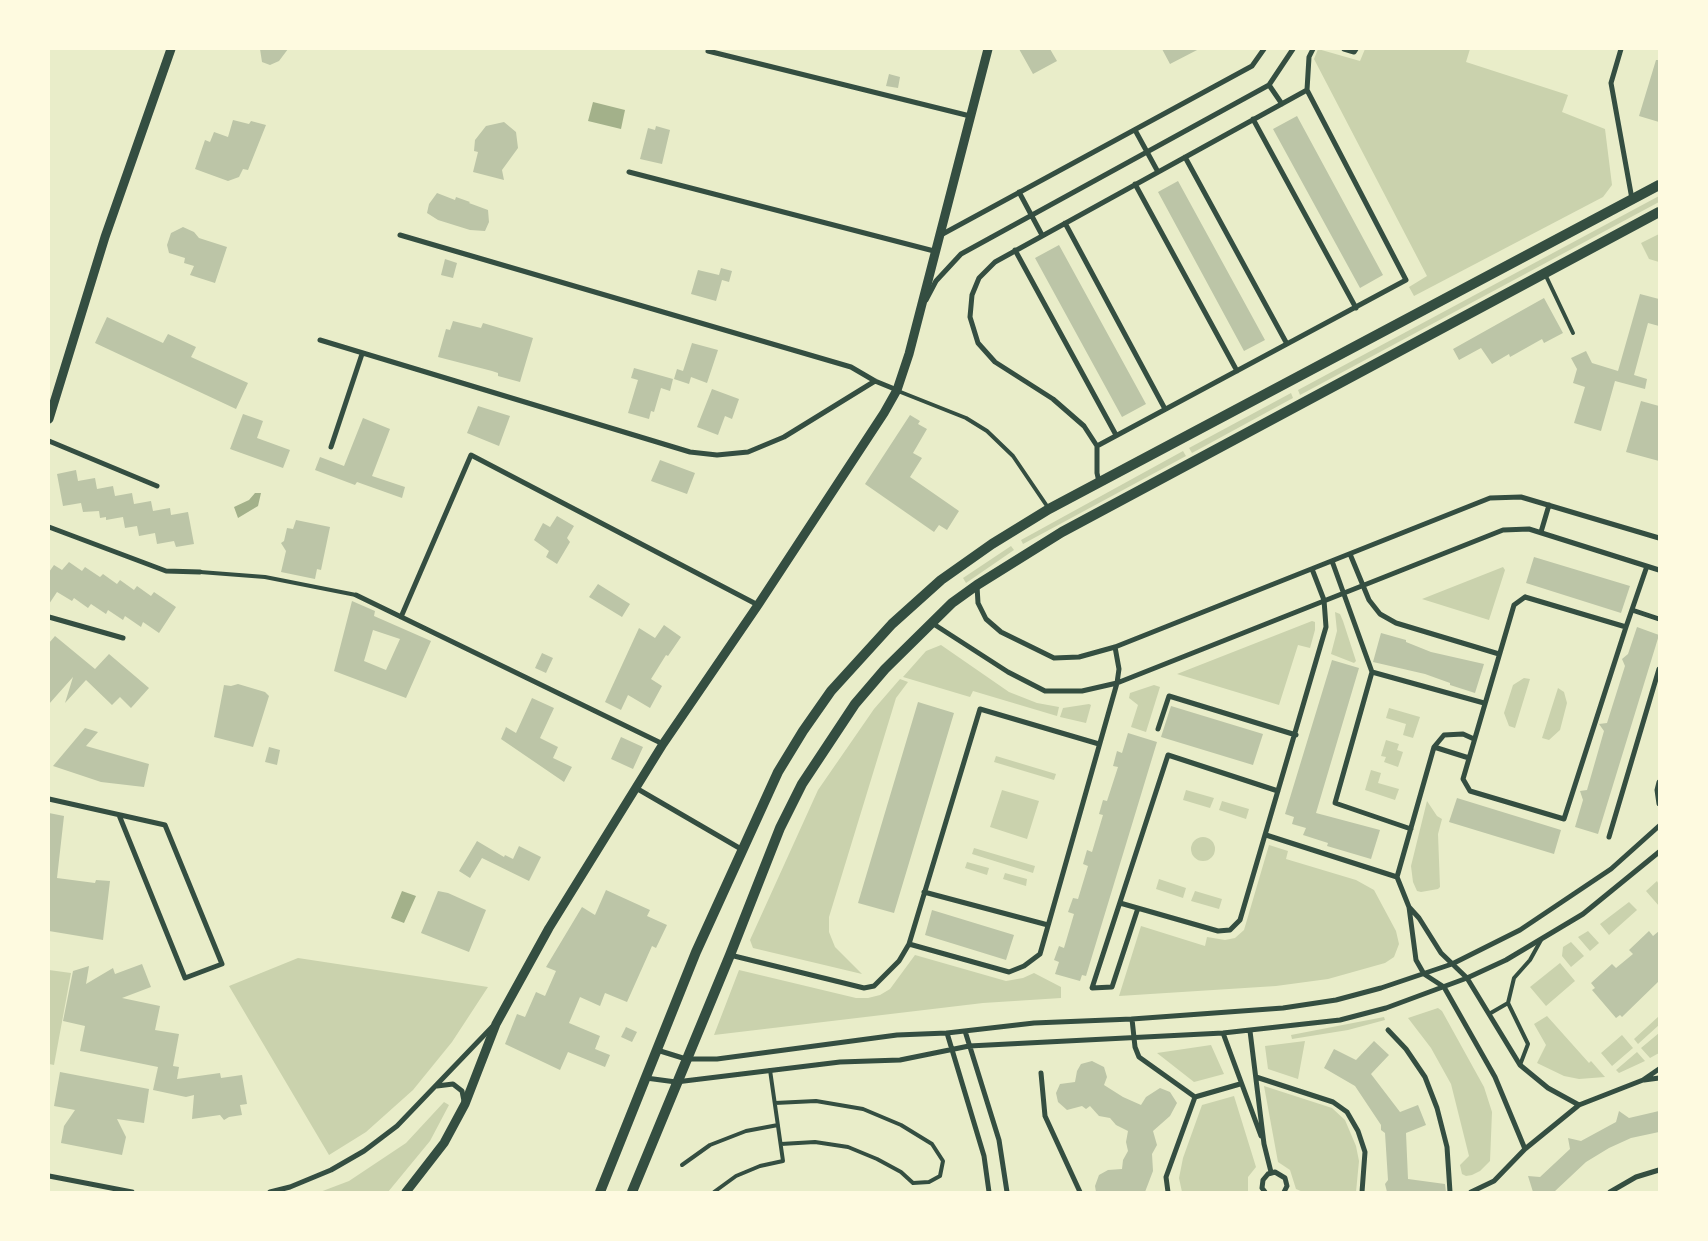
<!DOCTYPE html>
<style>
body{margin:0}
#map{position:relative;width:1708px;height:1241px;overflow:hidden;background:#e9edc9;font-family:Lora,serif}
canvas{display:block}
.frame{position:absolute;inset:0;border:50px solid #fefae0;pointer-events:none}
</style>
<div id="map">
<canvas width="1708" height="1241"></canvas>
<div class="frame"></div>
</div>
<script>
const g = document.querySelector('canvas').getContext('2d');
g.lineJoin = 'round';
function paint(path, color) { g.fillStyle = color; g.fill(path, 'evenodd'); }
const toPath = rows => new Path2D(rows.map(r => 'M' + r).join(''));
function trace(path, color, width, dash) { g.strokeStyle = color; g.lineWidth = width; g.lineCap = dash ? 'butt' : 'round'; g.setLineDash(dash || []); g.stroke(path); }
const green = toPath([
 [1318,49,1360,61,1365,49,1470,49,1466,62,1568,95,1562,112,1605,129,1612,185,1603,197,1414,296,1409,287,1427,276,1314,59],
 [1659,196,1659,202,1300,395,1298,390],
 [1659,234,1659,262,1649,259,1641,243],
 [1291,393,1293,398,1192,453,1189,448],
 [1183,451,1186,456,1023,544,1021,540],
 [1011,546,1014,550,966,583,963,578],
 [1503,567,1505,570,1489,620,1422,599],
 [1335,612,1340,614,1343,621,1356,661,1354,663,1331,654,1337,631],
 [1312,621,1315,622,1315,630,1310,648,1298,645,1279,705,1177,674],
 [941,645,1009,692,1037,703,1059,707,1057,716,973,691,970,697,903,677,926,651],
 [1524,678,1530,679,1515,728,1509,726,1504,713,1513,685],
 [900,679,908,682,896,698,829,917,829,932,835,947,862,974,753,948,750,940,818,790,874,709],
 [1154,685,1160,687,1146,732,1131,727,1138,705,1129,698,1130,693],
 [1558,688,1564,692,1567,703,1560,730,1549,740,1542,738],
 [1089,704,1091,705,1086,723,1060,717,1063,708],
 [1389,708,1420,717,1413,738,1403,735,1406,724,1386,718],
 [1386,740,1399,744,1397,750,1403,752,1398,767,1384,762,1386,757,1381,756],
 [996,756,1056,774,1054,780,994,762],
 [1371,770,1381,773,1378,783,1399,789,1395,800,1365,790],
 [1002,790,1039,801,1027,839,990,827],
 [1186,790,1214,798,1210,808,1183,800],
 [1222,801,1249,809,1246,819,1219,810],
 [1427,801,1437,816,1442,819,1438,834,1440,887,1438,889,1421,892,1417,891,1413,882,1411,866],
 '1191 849a12 12 0 1 1 24 0a12 12 0 1 1-24 0Z',
 [1269,845,1288,851,1286,859,1356,880,1374,890,1396,931,1399,944,1394,957,1385,963,1328,979,1276,986,1119,996,1141,926,1205,946,1207,937,1225,940,1235,938,1244,930],
 [974,848,1035,866,1033,873,972,854],
 [967,862,989,868,987,875,965,868],
 [1005,873,1027,879,1026,886,1003,879],
 [1159,879,1186,888,1183,898,1156,889],
 [1657,881,1659,885,1659,906,1646,891],
 [1195,891,1222,899,1219,909,1191,901],
 [1629,902,1637,910,1609,935,1600,924],
 [1588,931,1599,943,1590,951,1578,937],
 [1571,942,1584,956,1571,967,1562,956,1563,947],
 [915,955,1006,981,1023,978,1034,973,1061,987,1061,998,983,1003,714,1035,739,970,856,998,868,998,880,995,890,989],
 [298,958,488,987,452,1042,413,1090,366,1132,329,1155,229,986],
 [1560,963,1575,981,1546,1006,1530,987],
 [49,970,71,973,54,1065,49,1064],
 [1438,1008,1442,1011,1484,1087,1492,1112,1490,1161,1480,1171,1472,1175,1466,1176,1462,1174,1460,1165,1469,1156,1451,1084,1431,1048,1408,1018],
 [1547,1016,1589,1063,1591,1061,1605,1077,1579,1079,1564,1076,1537,1063,1546,1045,1534,1024],
 [1659,1016,1659,1025,1638,1044,1634,1039],
 [1384,1017,1385,1020,1348,1030,1292,1039,1291,1035],
 [1659,1033,1659,1053,1650,1058,1641,1048],
 [1622,1035,1633,1048,1612,1066,1601,1053],
 [1305,1041,1298,1079,1268,1069,1265,1046],
 [1211,1045,1224,1074,1194,1082,1157,1053],
 [1637,1052,1645,1061,1619,1073,1616,1070],
 [1264,1086,1332,1108,1345,1120,1356,1146,1359,1161,1356,1192,1303,1192,1296,1189,1290,1170,1278,1162],
 [1234,1096,1256,1167,1248,1177,1248,1192,1182,1192,1179,1178,1183,1158,1202,1105],
 [444,1102,449,1105,430,1141,388,1192,320,1192,349,1181,406,1143]
]);
const water = toPath([
 [593,102,625,110,621,129,588,121],
 [255,493,261,493,258,506,238,518,234,507,249,500],
 [402,891,416,896,404,923,391,918]
]);
const building = toPath([
 [260,49,288,49,279,61,270,65,262,62],
 [1019,49,1050,49,1057,61,1033,74],
 [1162,49,1199,49,1170,64],
 [1656,60,1659,60,1659,122,1639,116],
 [889,74,900,77,898,88,886,86],
 [1297,116,1383,275,1360,288,1273,129],
 [233,120,249,124,251,121,266,125,248,170,243,169,239,177,228,181,195,169,205,140,210,142,214,132,228,137],
 [504,122,516,132,518,148,502,170,504,180,473,172,478,152,474,151,475,140,486,126],
 [656,126,670,130,662,164,640,159,648,128,655,130],
 [1178,181,1265,340,1244,351,1158,192],
 [437,193,455,200,456,197,470,202,469,203,488,210,489,222,485,231,470,230,438,220,427,213,429,204],
 [183,227,194,232,199,238,227,247,215,283,190,275,194,266,184,263,185,258,169,253,167,245,171,233],
 [1059,245,1146,404,1122,417,1035,258],
 [445,259,457,263,453,278,441,275],
 [721,268,732,271,729,282,722,280,716,301,691,294,698,270,719,275],
 [1640,294,1659,299,1659,326,1648,323,1634,375,1647,379,1645,389,1615,381,1601,431,1574,423,1585,387,1573,383,1577,369,1571,358,1586,351,1592,363,1618,371],
 [1544,298,1563,333,1544,343,1542,339,1510,357,1509,354,1492,364,1481,348,1459,360,1453,349],
 [107,317,163,343,168,334,196,347,191,357,248,383,236,409,95,343],
 [453,321,481,328,483,323,533,338,520,382,498,376,498,373,492,371,438,357,446,329,450,330],
 [692,343,718,350,707,383,691,377,689,384,674,379,677,369,683,371],
 [634,368,673,379,670,391,661,388,654,412,651,411,649,419,628,413,638,380,631,378],
 [712,389,739,399,732,419,725,416,718,435,697,427],
 [1641,401,1659,406,1659,461,1626,452],
 [478,406,510,416,499,446,467,433],
 [243,414,263,421,257,438,290,450,283,468,230,449],
 [910,415,920,421,918,424,927,429,913,453,922,458,910,477,959,511,947,530,939,525,934,532,865,484],
 [363,418,390,429,372,476,405,487,402,498,357,482,355,485,315,470,320,457,344,466],
 [660,460,695,473,687,494,651,481],
 [76,470,78,481,95,478,97,489,113,486,115,496,132,493,134,504,151,501,153,511,170,508,171,515,188,512,194,544,176,547,174,541,157,544,155,533,139,536,137,526,125,528,123,517,106,520,106,517,100,518,99,511,83,512,81,503,63,506,57,474],
 [557,516,574,526,567,538,570,542,557,564,546,557,549,551,534,540,543,523,550,527],
 [296,520,330,527,321,570,317,569,315,579,281,572,286,551,281,543,284,541,287,528,293,529],
 [1534,557,1630,586,1621,613,1526,583],
 [69,562,82,571,85,567,100,577,103,574,117,584,120,580,134,590,137,586,151,596,154,592,176,607,159,633,143,622,141,627,125,616,123,620,108,610,106,614,91,604,88,608,74,598,72,601,57,592,49,604,49,572,54,565,62,570],
 [598,584,630,604,622,617,589,597],
 [352,601,375,611,374,616,431,641,406,698,334,671],
 [373,630,400,639,386,670,364,661],
 [664,625,681,637,668,656,666,655,651,679,662,686,650,708,628,695,621,710,605,702,639,628,655,638],
 [1637,627,1659,635,1598,834,1575,827,1583,800,1580,791,1587,790,1604,731,1599,724,1607,723,1625,666,1622,659,1628,654],
 [1381,633,1406,640,1406,642,1431,652,1484,664,1475,693,1450,685,1450,683,1425,674,1373,662],
 [55,636,95,669,109,654,149,688,131,708,120,697,112,705,86,680,65,703,73,677,49,704,49,643],
 [542,653,553,658,546,673,535,668],
 [1332,660,1359,668,1316,813,1380,830,1371,859,1327,846,1328,843,1303,835,1306,828,1292,824,1294,817,1285,814],
 [238,684,265,692,269,696,253,747,214,737,224,685,231,686],
 [532,698,554,708,540,738,558,747,553,758,572,767,564,782,501,739,506,727,516,733],
 [918,702,954,713,894,913,858,903],
 [1171,706,1263,734,1253,765,1161,737],
 [85,728,98,732,86,746,149,764,144,787,101,782,53,766],
 [1128,733,1157,742,1086,976,1082,975,1080,981,1055,974,1059,962,1054,960,1059,946,1064,948,1074,914,1068,912,1073,898,1078,899,1088,866,1083,864,1087,850,1092,852,1103,815,1099,814,1103,800,1107,801,1118,767,1113,766,1117,751,1122,753],
 [621,737,643,747,633,769,611,759],
 [269,747,280,750,277,765,265,762],
 [1457,798,1561,830,1554,854,1449,822],
 [49,813,64,816,57,878,95,883,96,880,110,881,103,940,49,931],
 [477,841,504,857,505,855,513,859,519,846,541,857,529,881,482,858,470,878,459,871],
 [606,890,650,910,647,916,667,925,656,948,652,946,627,1002,605,993,600,1006,580,997,569,1023,600,1036,595,1049,610,1055,605,1067,568,1052,560,1070,505,1044,517,1014,525,1017,536,992,545,996,556,971,546,967,582,907,595,915],
 [438,891,448,893,486,910,469,952,421,933],
 [932,910,1014,935,1006,960,925,935],
 [1649,931,1653,936,1659,931,1659,981,1622,1017,1620,1015,1616,1018,1592,990,1595,988,1591,983,1612,964,1616,968,1633,954,1629,950],
 [142,964,151,987,122,998,160,1006,155,1030,179,1034,173,1066,179,1067,177,1079,220,1073,221,1078,242,1075,247,1104,240,1105,242,1115,229,1117,224,1120,220,1115,192,1119,194,1095,186,1097,153,1090,158,1067,80,1051,85,1026,63,1021,73,971,89,966,86,984,113,968,115,974],
 [626,1027,637,1032,632,1042,621,1037],
 [1374,1041,1389,1055,1371,1074,1400,1112,1418,1105,1426,1125,1406,1133,1408,1179,1445,1184,1446,1192,1387,1192,1385,1184,1388,1180,1385,1133,1381,1130,1381,1125,1355,1086,1324,1068,1334,1049,1356,1060],
 [1092,1061,1104,1067,1107,1077,1104,1085,1123,1097,1141,1105,1146,1097,1160,1088,1170,1092,1177,1103,1170,1116,1153,1131,1157,1145,1152,1154,1153,1171,1145,1192,1096,1192,1095,1186,1099,1175,1108,1170,1122,1169,1123,1160,1128,1151,1126,1142,1128,1131,1116,1125,1110,1118,1099,1116,1090,1106,1086,1109,1082,1106,1067,1110,1058,1102,1056,1093,1060,1084,1075,1082,1077,1071,1081,1064],
 [60,1072,149,1089,144,1123,117,1119,126,1137,122,1155,61,1143,64,1126,75,1110,54,1106],
 [1619,1111,1629,1118,1659,1111,1659,1132,1631,1138,1609,1148,1586,1162,1554,1192,1533,1192,1528,1176,1540,1177,1570,1149,1568,1138,1581,1141,1616,1122]
]);
const service = toPath([
 [1545,274,1573,333],
 [898,391,966,418,987,431,1013,456,1049,509],
 [200,572,265,577,356,595],
 [1489,1014,1508,1003],
 [1520,1065,1528,1044,1508,1003,1514,978,1530,960,1541,940],
 [775,1103,816,1101,863,1109,901,1125,932,1144,943,1161,940,1176,929,1182,913,1183,901,1172,877,1159,848,1147,815,1142,781,1144],
 [682,1165,710,1145,746,1131,778,1125],
 [714,1192,736,1176,760,1166,783,1161,770,1070]
]);
const minor = toPath([
 [1344,49,1354,52,1356,49],
 [1621,49,1611,83,1632,199],
 [708,51,970,116],
 [1269,85,1282,104],
 [1307,90,1309,57,1313,49],
 [1253,119,1356,308],
 [1135,130,1158,172],
 [1185,157,1287,344],
 [629,172,934,251],
 [1135,184,1237,371],
 [1019,192,1042,235],
 [1065,223,1165,409],
 [400,235,851,367,875,381,897,390],
 [939,236,1252,66,1264,49],
 [1015,250,1116,435],
 [926,300,936,281,961,254,1269,85,1293,49],
 [320,340,690,452,717,455,748,452,784,437,875,381],
 [49,441,157,486],
 [1097,446,1406,280,1307,90,995,262,979,278,972,295,970,317,978,343,995,362,1053,399,1084,426,1097,446,1097,473,1099,482],
 [331,447,362,354],
 [49,527,166,571,200,572],
 [1541,532,1549,505],
 [1350,554,1369,600,1380,614,1396,623,1499,654],
 [1332,561,1372,672],
 [977,586,978,603,986,619,1001,632,1054,658,1079,657,1115,647,1490,498,1521,497,1659,538],
 [356,595,663,744],
 [1525,597,1626,627,1564,819,1470,791,1463,779,1514,605,1525,597],
 [1632,610,1659,619],
 [49,617,123,638],
 [401,617,471,455,758,605],
 [932,623,1008,672,1045,691,1082,691,1117,683,1503,530,1529,529,1659,570],
 [1626,627,1647,566],
 [1158,729,1169,696,1296,735],
 [1434,747,1469,758],
 [1659,782,1657,790,1659,804],
 [636,788,741,849],
 [49,799,165,825,222,964,185,978,119,815],
 [1411,829,1335,803,1372,672,1484,703],
 [1266,835,1397,877,1409,907,1416,960,1424,974,1444,987,1495,1077,1525,1149],
 [1609,837,1659,669],
 [1397,877,1434,747,1444,735,1463,734,1474,739],
 [924,892,1048,925],
 [1120,903,1218,931,1230,930,1240,920,1326,627,1324,600,1312,569],
 [1409,907,1419,918,1441,953,1467,978,1520,1065,1548,1088,1579,1105],
 [1138,908,1112,987,1092,988,1168,755,1278,791],
 [909,944,1009,972,1024,966,1040,954,1117,683,1119,669,1115,647],
 [730,955,864,988,874,986,899,961,909,944,980,709,1099,744],
 [1132,1019,1135,1047,1139,1057,1195,1097],
 [1388,1030,1406,1049,1425,1077,1437,1108,1447,1147,1450,1192],
 [965,1031,999,1140,1007,1192],
 [1250,1031,1264,1144,1271,1172],
 [947,1033,984,1156,989,1192],
 [1223,1033,1261,1136],
 [657,1050,686,1059,717,1059,897,1035,947,1033,1034,1023,1132,1019,1283,1008,1336,1000,1381,988,1452,964,1520,930,1611,869,1659,826],
 [1041,1073,1045,1116,1080,1192],
 [1256,1077,1333,1102,1347,1112,1358,1131,1365,1152,1362,1192],
 [646,1078,676,1082,840,1062,900,1060,969,1046,1223,1033,1340,1020,1386,1008,1467,978,1506,960,1583,914,1659,852],
 [1644,1080,1659,1078],
 [437,1086,453,1084,462,1091,464,1101],
 [49,1176,132,1192],
 [270,1192,290,1187,331,1170,364,1151,397,1126,492,1027],
 [1168,1192,1166,1177,1195,1097,1240,1084],
 [1265,1192,1262,1188,1263,1180,1268,1174,1275,1172,1285,1178,1287,1186,1284,1192],
 [1471,1192,1494,1181,1525,1149,1579,1105,1643,1080,1659,1069],
 [1610,1192,1636,1177,1659,1170]
]);
const tertiary = toPath([
 [49,419,105,237,171,49],
 [406,1192,444,1143,465,1104,496,1024,549,928,663,744,758,605,884,413,897,390,909,354,988,49]
]);
const secondary = toPath([
 [600,1192,696,952,778,772,803,731,831,691,892,624,941,580,992,544,1049,509,1659,185],
 [632,1192,730,955,780,828,802,784,855,704,885,669,952,603,977,585,1062,532,1659,212]
]);
paint(green, '#cad2ad');
paint(water, '#a3b18a');
paint(building, '#bcc5a7');
trace(service, '#344e41', 4);
trace(minor, '#344e41', 5);
trace(tertiary, '#344e41', 9);
trace(secondary, '#344e41', 10);
</script>
